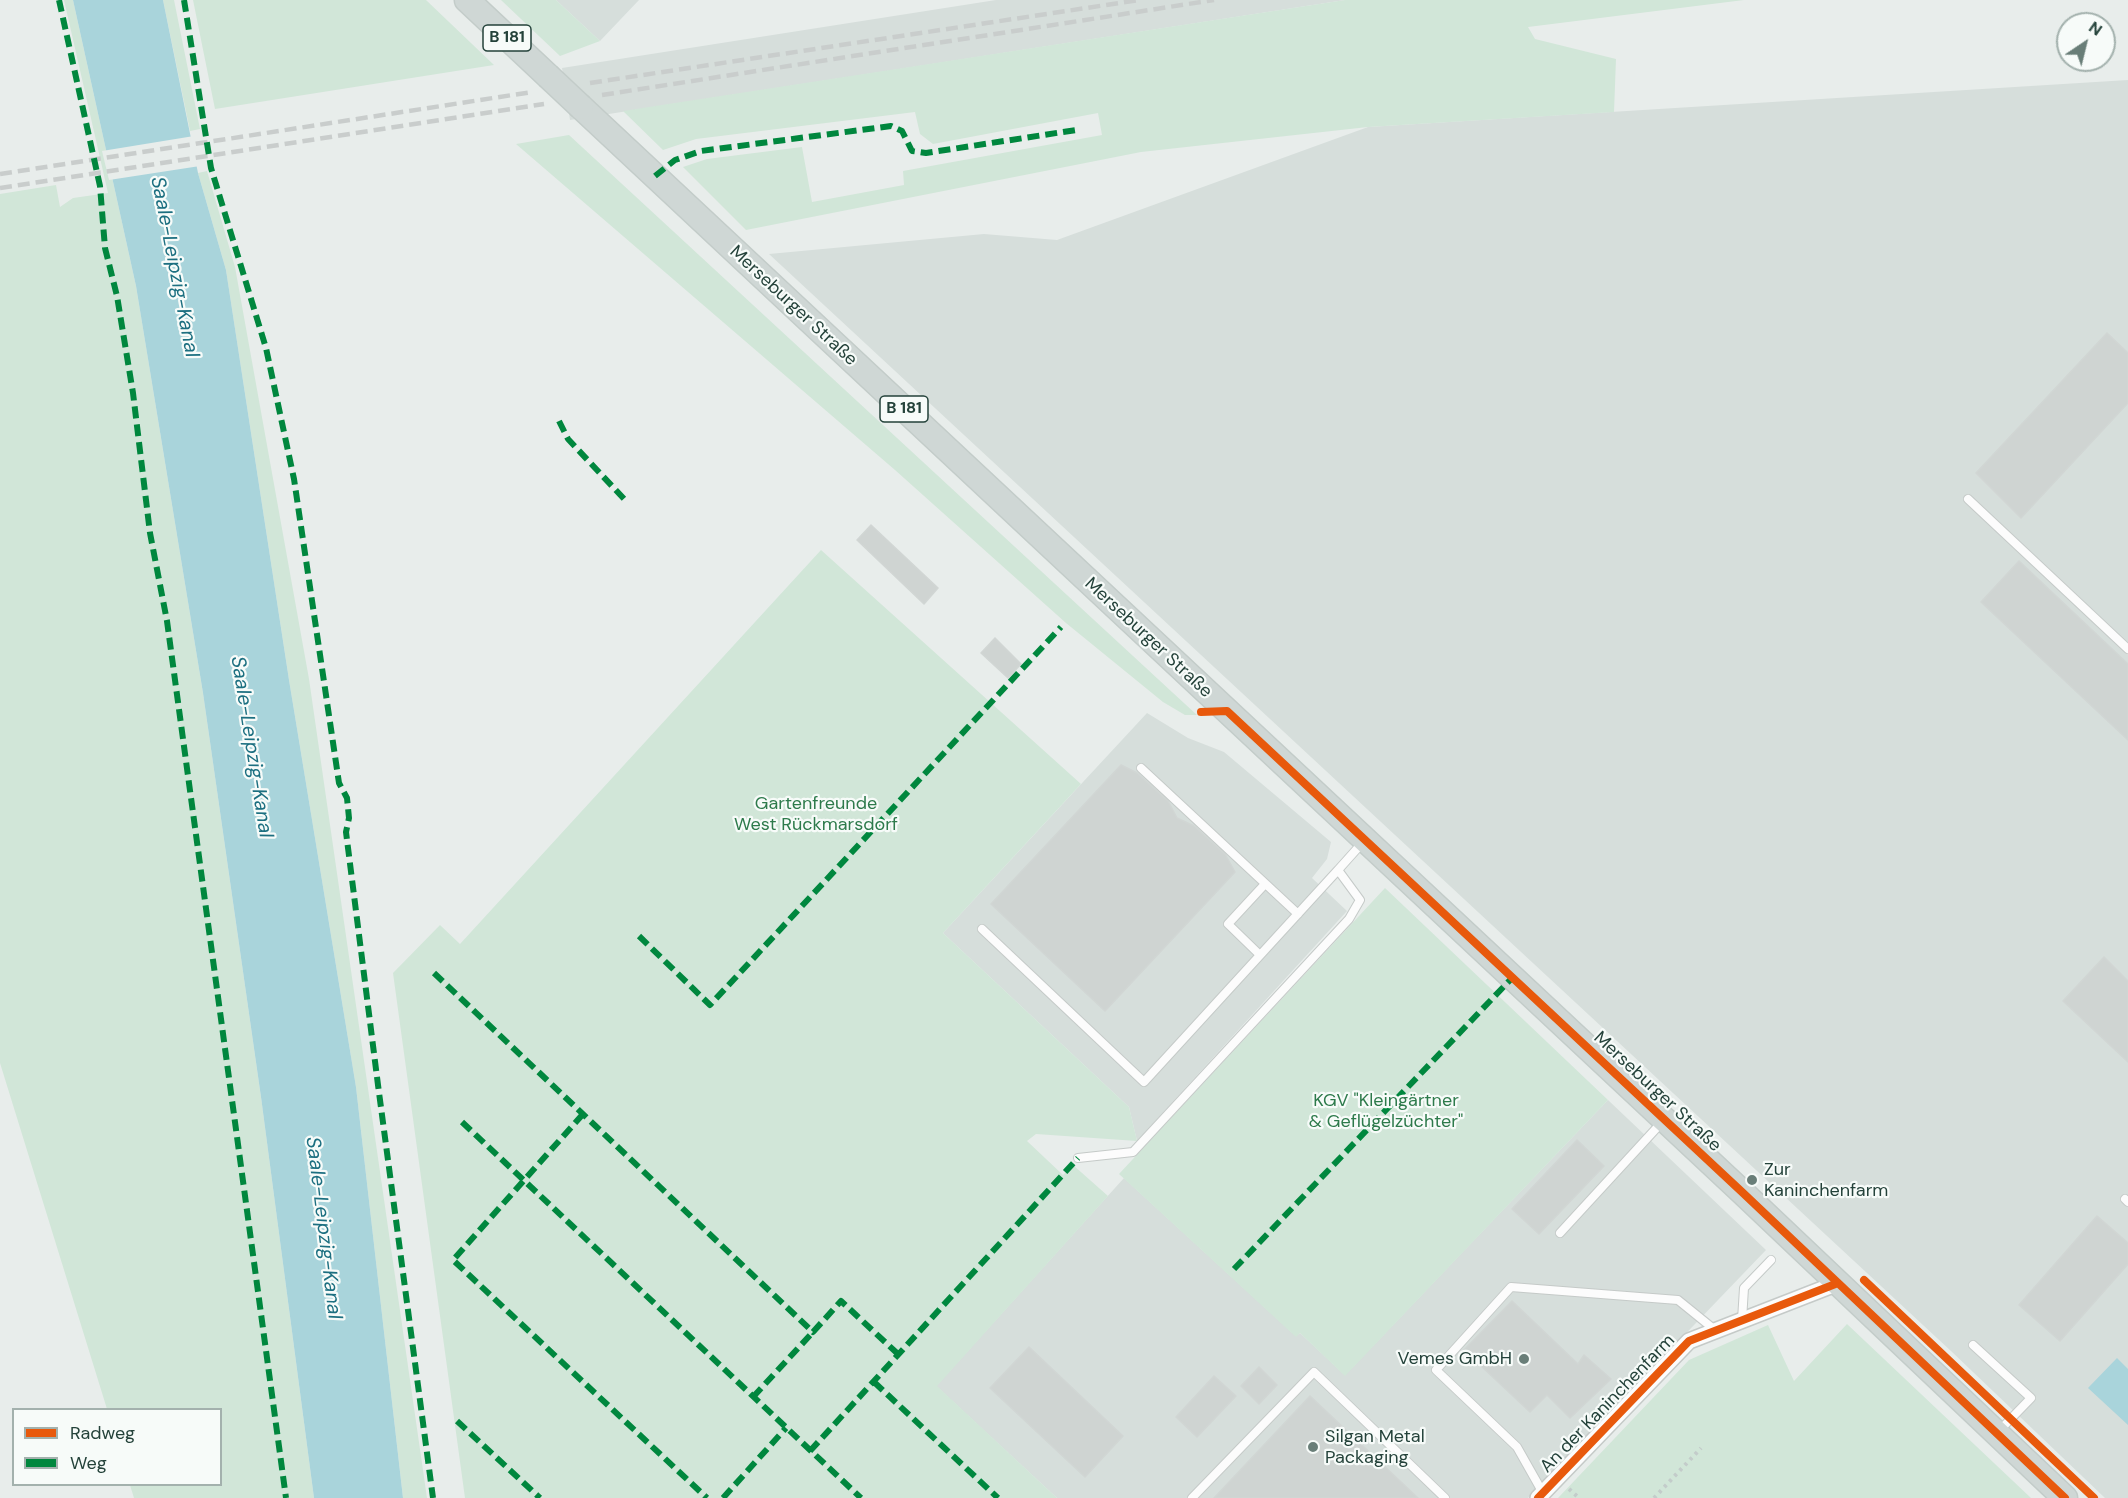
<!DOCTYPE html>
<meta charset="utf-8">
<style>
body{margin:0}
#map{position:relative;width:2128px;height:1498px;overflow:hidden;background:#e8edeb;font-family:"DM Sans",sans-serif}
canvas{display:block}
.legend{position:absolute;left:12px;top:1408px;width:210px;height:78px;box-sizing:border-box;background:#f7fbf9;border:2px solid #a3b1ad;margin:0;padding:8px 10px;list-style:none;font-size:18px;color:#24423a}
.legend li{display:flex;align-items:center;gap:12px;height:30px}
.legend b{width:30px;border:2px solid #a3b1ad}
.north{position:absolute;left:2056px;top:12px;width:60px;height:60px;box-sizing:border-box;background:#f7fbf9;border:2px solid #a3b1ad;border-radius:50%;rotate:35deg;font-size:16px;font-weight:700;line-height:24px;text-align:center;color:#24423a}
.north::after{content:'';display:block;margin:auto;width:21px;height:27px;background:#697e78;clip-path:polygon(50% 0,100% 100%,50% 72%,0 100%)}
</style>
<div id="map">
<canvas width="2128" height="1498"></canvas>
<ul class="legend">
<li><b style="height:8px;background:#e8590c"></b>Radweg</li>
<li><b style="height:8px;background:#00873e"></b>Weg</li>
</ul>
<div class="north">N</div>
</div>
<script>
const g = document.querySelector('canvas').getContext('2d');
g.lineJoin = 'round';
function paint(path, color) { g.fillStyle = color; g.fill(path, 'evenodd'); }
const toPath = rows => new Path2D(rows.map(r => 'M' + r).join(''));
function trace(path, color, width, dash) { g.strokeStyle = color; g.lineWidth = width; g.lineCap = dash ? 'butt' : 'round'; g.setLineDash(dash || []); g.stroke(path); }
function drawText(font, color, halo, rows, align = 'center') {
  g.font = font + ' "DM Sans",sans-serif'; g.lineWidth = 4.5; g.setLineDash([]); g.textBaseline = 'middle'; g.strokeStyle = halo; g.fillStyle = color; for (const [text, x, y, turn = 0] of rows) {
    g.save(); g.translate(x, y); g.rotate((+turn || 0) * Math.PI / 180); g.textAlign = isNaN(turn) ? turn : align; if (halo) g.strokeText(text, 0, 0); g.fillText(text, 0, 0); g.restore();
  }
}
const built = toPath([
 [556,0,639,0,600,41],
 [996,0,1345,0,570,120,562,68],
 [2128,80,2128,1498,2105,1498,1951,1351,769,254,984,234,1057,240,1368,127],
 [1147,713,1188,738,1224,752,1331,842,1327,859,1312,878,1347,911,1137,1141,1129,1107,943,933],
 [1608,1100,1766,1250,1528,1498,1057,1498,936,1386,1124,1178,1296,1336,1300,1333,1345,1375]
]);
const green = toPath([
 [64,0,73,0,136,286,203,693,261,1097,314,1498,134,1498,130,1485,220,1484,220,1410,107,1409,0,1063,0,194,56,185,60,207,73,198,108,193],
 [163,0,174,0,200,129,190,131],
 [193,0,426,0,494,65,215,109],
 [501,0,556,0,600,41,560,56],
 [1345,0,1744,0,1528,27,1535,39,1616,59,1614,112,1368,127,1141,152,746,230,683,167,707,159,802,147,812,202,904,185,903,171,1102,135,1098,113,933,144,920,134,915,112,696,139,663,150,623,111],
 [569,135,1172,692,1197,715,1185,715,1163,702,1066,623,895,470,516,144],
 [207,171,235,267,309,679,427,1498,403,1498,356,1087,289,680,226,270,198,173],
 [821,550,1081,784,943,933,1129,1107,1137,1141,1036,1134,1027,1141,1063,1175,1073,1165,1108,1196,937,1386,1057,1498,465,1498,393,973,440,925,460,944],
 [1385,888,1608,1100,1345,1376,1300,1333,1296,1337,1119,1174],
 [1847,1324,2031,1498,1558,1498,1689,1360,1768,1325,1794,1381]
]);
const water = toPath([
 [73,0,163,0,198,173,226,270,289,680,356,1087,403,1498,314,1498,261,1097,203,693,136,286],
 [2117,1358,2128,1369,2128,1425,2088,1388]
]);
const pier = toPath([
 [194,136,200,166,109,180,102,151]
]);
const building = toPath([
 [2107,333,2128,353,2128,403,2021,518,1976,473,2107,333],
 [871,525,938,588,924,604,857,540,871,525],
 [2019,561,2128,664,2128,740,1981,602,2019,561],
 [995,638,1021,664,1008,678,981,653,995,638],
 [1121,765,1137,773,1168,801,1177,818,1194,826,1225,854,1235,872,1105,1011,991,904,1121,765],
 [2104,957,2128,981,2128,1062,2063,1001,2104,957],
 [1577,1140,1604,1166,1539,1234,1512,1209,1577,1140],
 [2097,1216,2128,1243,2128,1264,2060,1341,2019,1305,2097,1216],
 [1512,1301,1578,1364,1584,1355,1611,1379,1570,1418,1547,1395,1530,1412,1464,1350,1512,1301],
 [1029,1347,1123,1436,1085,1477,990,1388,1029,1347],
 [1259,1367,1277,1385,1259,1404,1241,1386,1259,1367],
 [1214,1376,1236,1396,1197,1437,1176,1417,1214,1376],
 [1310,1396,1418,1498,1214,1498,1310,1396]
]);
const path = toPath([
 [1569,1489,1579,1498],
 [1654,1498,1701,1448]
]);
const service = toPath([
 [1968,499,2128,649],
 [1141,768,1298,914],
 [982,929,1144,1082,1338,870],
 [1260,955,1228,924,1265,884],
 [1078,1158,1133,1152,1349,919,1360,900,1338,870,1364,841],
 [2125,1199,2128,1202],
 [1560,1233,1663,1121],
 [1742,1320,1744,1288,1771,1260],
 [1973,1345,2031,1398,1999,1431],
 [1543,1493,1517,1447,1436,1370,1511,1287,1678,1300,1715,1330],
 [1192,1498,1314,1372,1445,1498]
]);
const minor = toPath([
 [1538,1498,1689,1341,1838,1283]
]);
const primary = toPath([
 [467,0,548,76],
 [581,107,1742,1192,2065,1498]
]);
const rail = toPath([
 [590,83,1139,0],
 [602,95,1214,0],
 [0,174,532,92],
 [0,188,544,104]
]);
const primaryBridge = toPath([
 [548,76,581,107]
]);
const quiet = toPath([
 [59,0,100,186,105,248,117,296,133,393,150,533,167,621,286,1498],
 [184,0,211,168,266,348,294,479,339,783,347,798,349,818,346,832,378,1085,433,1498],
 [655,176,675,160,701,151,891,126,902,131,912,151,926,153,1076,130],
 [559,421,568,439,626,501],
 [639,936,710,1005,1061,627],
 [434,973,813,1332,841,1301,899,1355],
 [583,1114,453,1260,707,1498],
 [462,1122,861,1498],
 [1234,1269,1512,978],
 [874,1382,998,1498],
 [753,1397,813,1332],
 [457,1421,540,1498],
 [810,1451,1078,1158],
 [723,1498,786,1428]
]);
const cycleway = toPath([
 [1201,712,1227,711,1742,1192,2065,1498],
 [1864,1280,2094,1498],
 [1538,1498,1689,1341,1838,1283]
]);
const markers = [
 [1752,1180,6,"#697e78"],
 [1524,1359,6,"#697e78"],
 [1313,1447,6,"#697e78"]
];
const shields = [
 [507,38,48],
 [904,409,48]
];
const shieldNames = [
 ["B 181",507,38],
 ["B 181",904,409]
];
const streetNames = [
 ["Merseburger Straße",793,306,43],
 ["Merseburger Straße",1148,638,43],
 ["Merseburger Straße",1657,1092,43],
 ["An der Kaninchenfarm",1608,1404,-46]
];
const parkNames = [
 ["Gartenfreunde",816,804],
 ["West Rückmarsdorf",816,825],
 ["KGV \"Kleingärtner",1386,1101],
 ["& Geflügelzüchter\"",1386,1122]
];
const poiNames = [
 ["Zur",1764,1170],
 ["Kaninchenfarm",1764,1191],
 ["Vemes GmbH",1512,1359,"right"],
 ["Silgan Metal",1325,1437],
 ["Packaging",1325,1458]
];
const waterNames = [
 ["Saale-Leipzig-Kanal",174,267,79],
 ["Saale-Leipzig-Kanal",251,747,81],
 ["Saale-Leipzig-Kanal",323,1228,83]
];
paint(built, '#d6dedb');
paint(green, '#d1e6d8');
paint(water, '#a9d4db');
paint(pier, '#e8edeb');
paint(building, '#cfd4d2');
trace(building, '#d1d6d4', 1.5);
trace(service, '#c5cac8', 10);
trace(minor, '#c5cac8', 18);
trace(primary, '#c3ccc9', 27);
trace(path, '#c3ccca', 4, [3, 4.5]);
trace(service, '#fcfcfc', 8);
trace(minor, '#fcfcfc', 15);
trace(primary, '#cfd7d5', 24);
trace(rail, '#c9cdcc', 4.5, [12, 6]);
trace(primaryBridge, '#c3ccc9', 27, []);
trace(primaryBridge, '#cfd7d5', 24);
trace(quiet, '#00873e', 6, [12, 6]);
trace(cycleway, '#e8590c', 8);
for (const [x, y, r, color] of markers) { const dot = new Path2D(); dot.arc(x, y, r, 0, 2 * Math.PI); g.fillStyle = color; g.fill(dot); trace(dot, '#f7fbf9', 2); }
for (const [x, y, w] of shields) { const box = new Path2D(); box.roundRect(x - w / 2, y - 13, w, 26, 4.5); g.fillStyle = '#f7fbf9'; g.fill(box); trace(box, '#24423a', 1.5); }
drawText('bold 16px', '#24423a', null, shieldNames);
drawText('18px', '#24423a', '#f7fbf9', streetNames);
drawText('18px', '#2d7a4b', '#f7fbf9', parkNames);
drawText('18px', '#24423a', '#f7fbf9', poiNames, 'left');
drawText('italic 20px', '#1c6f80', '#f7fbf9', waterNames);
</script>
